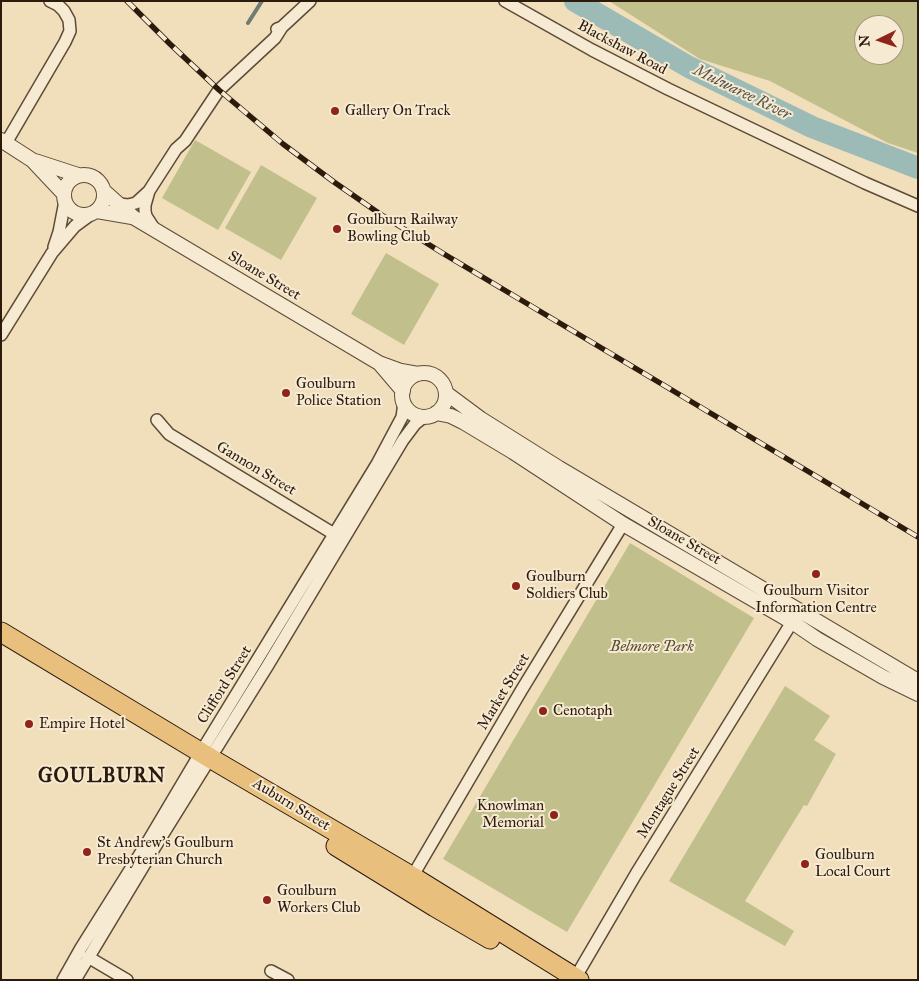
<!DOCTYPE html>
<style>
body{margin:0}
#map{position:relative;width:919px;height:981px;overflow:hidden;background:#f1deba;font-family:"IM FELL Great Primer",serif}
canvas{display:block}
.frame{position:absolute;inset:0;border:2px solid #2c1a0d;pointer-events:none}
.north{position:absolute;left:854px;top:15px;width:50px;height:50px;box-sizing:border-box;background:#f6ead2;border:1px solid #a59783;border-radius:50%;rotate:266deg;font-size:14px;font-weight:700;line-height:20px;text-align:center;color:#2c1a0d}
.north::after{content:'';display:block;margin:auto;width:18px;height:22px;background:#8f2418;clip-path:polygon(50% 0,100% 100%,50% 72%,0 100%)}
</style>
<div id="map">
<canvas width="919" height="981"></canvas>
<div class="frame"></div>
<div class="north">N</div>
</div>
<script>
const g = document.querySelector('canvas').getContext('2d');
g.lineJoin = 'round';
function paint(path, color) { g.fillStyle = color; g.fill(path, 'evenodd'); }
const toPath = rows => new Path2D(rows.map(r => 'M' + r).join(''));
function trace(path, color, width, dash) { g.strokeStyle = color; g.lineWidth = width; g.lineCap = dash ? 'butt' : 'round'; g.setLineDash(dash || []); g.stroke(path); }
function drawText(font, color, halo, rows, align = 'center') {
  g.font = font + ' "IM FELL Great Primer",serif'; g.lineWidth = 4; g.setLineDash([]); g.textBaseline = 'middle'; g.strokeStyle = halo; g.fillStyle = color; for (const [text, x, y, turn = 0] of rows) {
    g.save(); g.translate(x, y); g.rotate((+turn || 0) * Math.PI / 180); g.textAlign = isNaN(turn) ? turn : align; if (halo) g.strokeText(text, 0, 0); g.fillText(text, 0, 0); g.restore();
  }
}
const green = toPath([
 [609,1,918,1,918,153,888,143,770,81,700,59],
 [864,25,894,25,894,55,864,55],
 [195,140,251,172,218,230,162,198],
 [261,165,317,198,281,260,225,228],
 [386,253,439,284,404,345,351,314],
 [630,543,754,618,567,932,443,859],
 [785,686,830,716,814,740,836,754,807,806,804,805,745,901,794,931,785,946,669,881]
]);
const stream = toPath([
 [248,23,262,1]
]);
const river = toPath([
 [575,1,689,67,812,127,918,168]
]);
const minor = toPath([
 [505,1,592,50,668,89,865,183,918,206],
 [277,29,282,27,310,1],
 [6,143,65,42,70,31,69,20,64,11,58,5,50,1],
 [119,204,128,205,136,203,148,192],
 [155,230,146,216,145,211,145,205,149,191,176,149,185,141,219,90,275,38,282,27],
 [54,247,59,232,65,201],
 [1,335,52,253,75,226,90,215],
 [157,420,169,434,339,537],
 [412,877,521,691,623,524],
 [88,957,127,980],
 [271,971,288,980],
 [63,980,81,948,147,843,201,752,377,464,402,417,404,403],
 [75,980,155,847,268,665,403,440,415,424,425,416],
 [574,980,636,874,792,622]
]);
const tertiary = toPath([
 [1,140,32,160,64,194],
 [35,161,78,175],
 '64 195a20 20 0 1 1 40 0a20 20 0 1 1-40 0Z',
 [105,192,133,217,379,363,401,371,418,374],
 [97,211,132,217],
 [380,364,403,391],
 '402 395a22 22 0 1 1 44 0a22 22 0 1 1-44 0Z',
 [446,393,481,419,559,468,918,681],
 [436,413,451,416,463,422,513,452,623,524,792,622,817,639,883,677,918,694]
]);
const primary = toPath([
 [1,632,210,758,418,880,579,980],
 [336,846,435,907,490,939]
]);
const rail = toPath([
 [127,1,170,44,219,90,283,144,334,182,380,214,444,254,918,537]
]);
const markers = [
 [335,111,5,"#8f2418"],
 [337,229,5,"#8f2418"],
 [286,393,5,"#8f2418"],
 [816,574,5,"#8f2418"],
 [516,586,5,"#8f2418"],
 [543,711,5,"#8f2418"],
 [29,724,5,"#8f2418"],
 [554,815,5,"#8f2418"],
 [87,852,5,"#8f2418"],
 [805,864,5,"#8f2418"],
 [267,900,5,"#8f2418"]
];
const streetNames = [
 ["Blackshaw Road",622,48,28],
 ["Sloane Street",264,276,31],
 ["Gannon Street",256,469,31],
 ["Sloane Street",684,541,30],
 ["Clifford Street",225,685,-58],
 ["Market Street",504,692,-59],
 ["Montague Street",669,793,-58],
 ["Auburn Street",291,805,31]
];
const poiNames = [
 ["Gallery On Track",345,111],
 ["Goulburn Railway",347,220],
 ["Bowling Club",347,237],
 ["Goulburn",296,384],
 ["Police Station",296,401],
 ["Goulburn",526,577],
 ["Soldiers Club",526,594],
 ["Goulburn Visitor",816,591,"center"],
 ["Information Centre",816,608,"center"],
 ["Cenotaph",553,711],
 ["Empire Hotel",39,724],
 ["Knowlman",544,806,"right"],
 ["Memorial",544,823,"right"],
 ["St Andrew's Goulburn",97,843],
 ["Presbyterian Church",97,860],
 ["Goulburn",815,855],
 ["Local Court",815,872],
 ["Goulburn",277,891],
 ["Workers Club",277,908]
];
const parkNames = [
 ["Belmore Park",652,647]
];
const waterNames = [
 ["Mulwaree River",742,93,26]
];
const districtNames = [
 ["GOULBURN",102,777]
];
paint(green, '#c1bf8b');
trace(stream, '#6f7b73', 4);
trace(river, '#9cbbb7', 22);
trace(minor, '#5d4b38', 14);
trace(tertiary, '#5d4b38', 16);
trace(primary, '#2c1a0d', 21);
trace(minor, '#f6ead2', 11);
trace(tertiary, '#f6ead2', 14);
trace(primary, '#e8bf7d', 19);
trace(rail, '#2c1a0d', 5.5);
trace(rail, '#f6ead2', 4, [11]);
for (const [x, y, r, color] of markers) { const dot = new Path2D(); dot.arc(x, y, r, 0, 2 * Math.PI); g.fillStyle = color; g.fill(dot); trace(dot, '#f6ead2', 2); }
drawText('15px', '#2c1a0d', '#f6ead2', streetNames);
drawText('15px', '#2c1a0d', '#f6ead2', poiNames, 'left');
drawText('italic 15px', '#594c33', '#f6ead2', parkNames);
drawText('italic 16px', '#535248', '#f6ead2', waterNames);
g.letterSpacing = '1px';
drawText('bold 20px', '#2c1a0d', '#f6ead2', districtNames);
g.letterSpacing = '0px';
</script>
